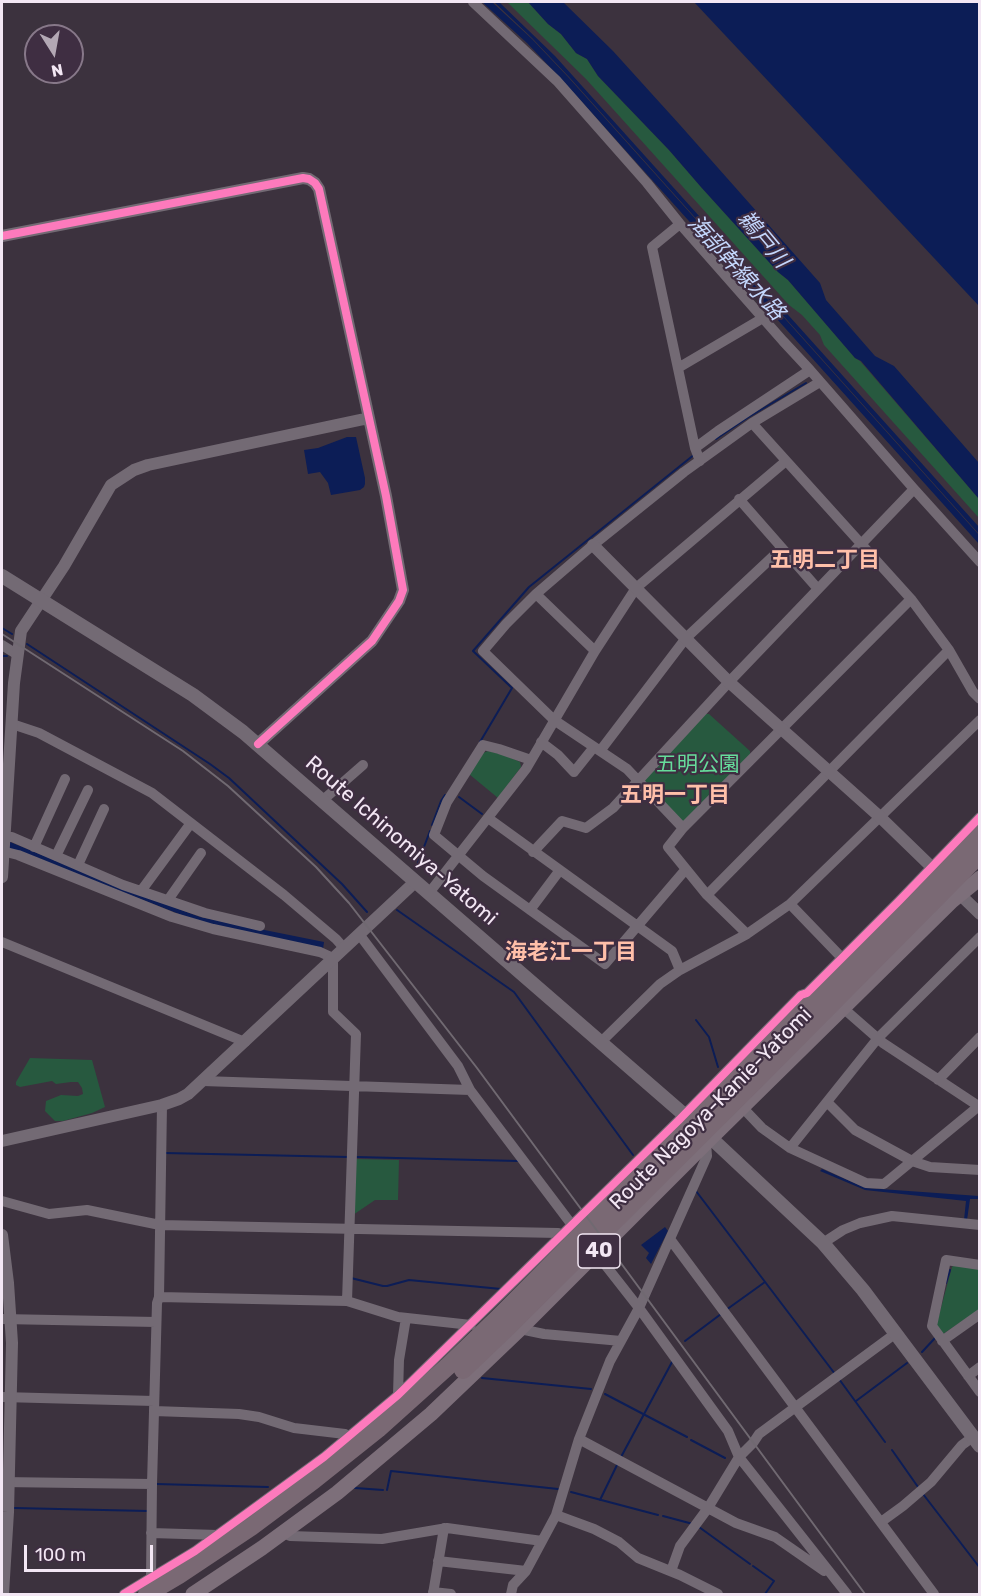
<!DOCTYPE html>
<meta charset="utf-8">
<style>
body{margin:0}
#map{position:relative;width:981px;height:1596px;overflow:hidden;background:#3c323e;font-family:Rubik,sans-serif}
canvas{display:block}
.frame{position:absolute;inset:0;border:3px solid #f3e7f4;pointer-events:none}
.north{position:absolute;left:24px;top:24px;width:60px;height:60px;box-sizing:border-box;background:#3f2e42;border:2px solid #877889;border-radius:50%;rotate:169deg;font-size:16px;font-weight:700;line-height:24px;text-align:center;color:#f3e7f4}
.north::after{content:'';display:block;margin:auto;width:21px;height:27px;background:#b3a8b4;clip-path:polygon(50% 0,100% 100%,50% 72%,0 100%)}
.scale{position:absolute;left:24px;top:1545px;width:129px;height:27px;box-sizing:border-box;border:3px solid #f3e7f4;border-top:0;padding-left:8px;font-size:18px;line-height:21px;white-space:nowrap;color:#f3e7f4;-webkit-text-stroke:4px #3f2e42;paint-order:stroke}
</style>
<div id="map">
<canvas width="981" height="1596"></canvas>
<div class="frame"></div>
<div class="north">N</div>
<div class="scale">100 m</div>
</div>
<script>
const g = document.querySelector('canvas').getContext('2d');
g.lineJoin = 'round';
function paint(path, color) { g.fillStyle = color; g.fill(path, 'evenodd'); }
const toPath = rows => new Path2D(rows.map(r => 'M' + r).join(''));
function trace(path, color, width, dash) { g.strokeStyle = color; g.lineWidth = width; g.lineCap = dash ? 'butt' : 'round'; g.setLineDash(dash || []); g.stroke(path); }
function drawText(font, color, halo, rows, align = 'center') {
  g.font = font + ' Rubik,"Noto Sans JP",sans-serif'; g.lineWidth = 4.5; g.setLineDash([]); g.textBaseline = 'middle'; g.strokeStyle = halo; g.fillStyle = color; for (const [text, x, y, turn = 0] of rows) {
    g.save(); g.translate(x, y); g.rotate((+turn || 0) * Math.PI / 180); g.textAlign = isNaN(turn) ? turn : align; if (halo) g.strokeText(text, 0, 0); g.fillText(text, 0, 0); g.restore();
  }
}
const green = toPath([
 [507,2,528,2,548,24,561,34,576,53,587,59,598,76,669,150,701,187,778,272,788,280,855,358,860,361,979,499,979,518,824,345,820,335,802,315,789,305,586,79],
 [704,714,709,714,750,751,750,756,685,821,681,821,645,782,645,778],
 [488,751,505,755,520,762,521,767,498,798,469,774,483,753],
 [30,1058,92,1060,105,1107,92,1113,63,1121,55,1121,45,1111,46,1101,61,1095,78,1096,83,1094,82,1088,78,1082,71,1082,56,1084,52,1081,20,1087,16,1085,16,1082],
 [354,1159,399,1160,398,1200,375,1200,353,1215],
 [954,1265,979,1269,979,1310,943,1334,936,1326,952,1267]
]);
const water = toPath([
 [482,2,492,2,532,39,569,78,979,535,979,544,565,83,527,43],
 [494,2,499,2,555,56,979,527,979,534,570,78,532,38],
 [528,2,563,2,613,51,680,125,820,283,826,300,875,356,894,366,979,463,979,499,861,361,855,358,788,280,778,272,701,187,669,150,598,76,587,59,576,53,561,34,548,24],
 [694,2,979,2,979,306],
 [347,437,356,437,365,478,365,484,364,487,360,490,331,495,328,483,320,472,308,474,304,450,318,448],
 [10,842,122,888,200,917,324,942,323,949,205,924,9,848],
 [822,1169,866,1188,979,1196,979,1199,970,1199,967,1220,964,1220,966,1201,865,1190,820,1171],
 [665,1227,668,1231,651,1264,646,1258,649,1253,641,1245]
]);
const stream = toPath([
 [716,439,747,418,806,383],
 [2,628,12,634],
 [27,644,210,764,229,778,342,884,367,912],
 [2,656,7,656],
 [480,742,512,688,473,651,529,587,695,454],
 [459,797,482,814],
 [432,825,441,801,445,795],
 [416,868,430,831],
 [397,910,514,992,633,1155],
 [696,1020,709,1037,718,1067],
 [165,1153,348,1157],
 [356,1157,518,1161],
 [696,1191,835,1374],
 [351,1278,383,1286,387,1286,409,1280,501,1289],
 [946,1283,950,1270],
 [726,1310,765,1282],
 [685,1341,721,1314],
 [922,1352,935,1338],
 [482,1378,591,1389],
 [839,1379,885,1442],
 [605,1394,687,1437],
 [856,1401,907,1363],
 [691,1440,725,1458],
 [892,1450,918,1487],
 [621,1457,672,1362],
 [156,1484,268,1487],
 [355,1488,383,1490],
 [387,1490,391,1471,558,1489],
 [571,1492,658,1515],
 [923,1494,980,1568],
 [600,1500,617,1465],
 [14,1508,148,1511],
 [663,1516,693,1524],
 [699,1527,750,1564],
 [753,1566,774,1581,765,1594]
]);
const minor = toPath([
 [473,2,557,81,647,183,680,224,783,341,810,370,914,489,980,562],
 [680,224,652,247,695,448,700,461],
 [678,368,763,318],
 [752,423,911,599,949,650,973,692,980,699],
 [695,448,718,431,810,370],
 [739,499,818,589],
 [536,594,595,651],
 [2,645,18,655],
 [12,724,39,733,152,793,284,895,336,939,344,948],
 [541,742,558,755,574,772,594,747],
 [600,751,686,638,782,548],
 [531,760,499,749,483,745,447,802,434,835,483,876,605,964,686,869],
 [323,800,363,765],
 [488,818,672,951,680,970],
 [683,828,627,769,554,720,483,651,506,624,536,594,593,545,684,472,752,423,820,382],
 [2,837,12,837,123,885,205,913,260,926],
 [34,847,65,779],
 [2,851,18,855,172,917,213,929,320,952,333,958,333,1012,356,1034,347,1301,398,1317,471,1325],
 [533,852,562,821,586,828,613,808,729,682,914,489],
 [56,856,88,790],
 [78,865,104,809],
 [141,891,191,823],
 [429,893,526,769,595,651,636,588,786,461],
 [707,895,949,650],
 [168,900,201,853],
 [790,904,842,958],
 [530,910,560,870],
 [359,934,458,1066,470,1090,575,1229],
 [747,934,707,895,668,847,683,828,911,599],
 [2,942,245,1042],
 [843,1008,883,1043,980,1107],
 [601,1042,660,984,680,970,747,934,790,904,980,720],
 [938,1080,980,1037],
 [203,1081,470,1090],
 [827,1102,855,1130,912,1161,930,1167,980,1170],
 [742,1107,762,1128,790,1148,866,1183,884,1184,980,1105],
 [790,1148,878,1038,980,937],
 [2,1201,49,1214,87,1210,160,1225,558,1233,563,1235],
 [670,1239,934,1594],
 [823,1243,843,1230,860,1223,892,1216,980,1225],
 [592,1248,639,1308,728,1431,739,1457,847,1594],
 [980,1265,946,1260,932,1326,980,1392],
 [159,1297,347,1301],
 [2,1319,156,1322],
 [520,1329,544,1334,621,1341],
 [942,1341,980,1314],
 [968,1376,980,1367],
 [398,1395,399,1360,406,1318],
 [2,1397,154,1401],
 [154,1411,239,1414,259,1417,294,1428,345,1434,349,1437],
 [579,1439,736,1523,775,1537,824,1571],
 [2,1482,152,1484,157,1303,159,1297,162,1105],
 [556,1515,594,1529,619,1542,638,1558,680,1575,718,1594],
 [881,1522,903,1506,931,1482,962,1445,973,1437],
 [151,1533,218,1535],
 [283,1533,290,1536,382,1539,447,1528,542,1541],
 [438,1561,526,1571],
 [671,1571,680,1546,708,1508,739,1457,753,1443,759,1434,896,1333],
 [151,1578,152,1484],
 [433,1592,451,1594],
 [124,1594,195,1551,257,1506,324,1457,398,1395,678,1121,801,995,807,993,899,901,980,817],
 [433,1594,444,1528],
 [511,1594,513,1585,526,1571,556,1515,579,1439,610,1361,639,1308,707,1156,706,1143]
]);
const tertiary = toPath([
 [2,236,303,178,309,179,315,183,319,189,386,496,403,590,399,601,372,641,258,744],
 [593,545,729,682,880,817,980,914],
 [2,877,14,683,21,631,64,566,111,485,134,470,148,465,369,418],
 [2,1141,162,1105,179,1099,188,1094,415,882],
 [2,1235,8,1283,12,1343,8,1512,3,1594]
]);
const secondary = toPath([
 [2,576,193,695,243,732,711,1138,823,1243,863,1290,980,1446]
]);
const primary = toPath([
 [193,1594,262,1548,337,1493,431,1414,520,1329,711,1138,952,901,980,878]
]);
const motorway = toPath([
 [463,1370,508,1327,753,1083,980,854],
 [147,1594,179,1575,251,1527,314,1480,378,1429,447,1367,499,1317,980,834]
]);
const rail = toPath([
 [2,634,183,751,228,786,316,867,349,903,477,1068,865,1594]
]);
const cycleway = toPath([
 [2,236,303,178,309,179,315,183,319,189,386,496,403,590,399,601,372,641,258,744],
 [124,1594,195,1551,257,1506,324,1457,398,1395,678,1121,801,995,807,993,899,901,980,817]
]);
const shields = [
 [599,1251,42]
];
const shieldNames = [
 ["40",599,1251]
];
const parkNames = [
 ["五明公園",698,765]
];
const streetNames = [
 ["Route Ichinomiya-Yatomi",401,841,41],
 ["Route Nagoya-Kanie-Yatomi",711,1109,-45]
];
const waterNames = [
 ["鵜戸川",763,240,50],
 ["海部幹線水路",736,268,48]
];
const neighbourhoodNames = [
 ["五明二丁目",825,561],
 ["五明一丁目",675,796],
 ["海老江一丁目",571,953]
];
paint(green, '#27593f');
paint(water, '#0c1d56');
trace(stream, '#0c1d56', 2);
trace(minor, '#736a74', 10);
trace(tertiary, '#736a74', 12);
trace(secondary, '#736a74', 14);
trace(primary, '#7d6f7a', 15);
trace(motorway, '#7a6974', 18);
trace(rail, '#706971', 2);
trace(cycleway, '#fd7abc', 8);
for (const [x, y, w] of shields) { const box = new Path2D(); box.roundRect(x - w / 2, y - 17, w, 34, 4.5); g.fillStyle = '#3f2e42'; g.fill(box); trace(box, '#f3e7f4', 1.5); }
drawText('bold 20px', '#f3e7f4', null, shieldNames);
drawText('21px', '#66dc9b', '#3f2e42', parkNames);
drawText('21px', '#f3e7f4', '#3f2e42', streetNames);
drawText('italic 22px', '#c4d7fd', '#3f2e42', waterNames);
drawText('bold 22px', '#ffbfa9', '#3f2e42', neighbourhoodNames);
</script>
